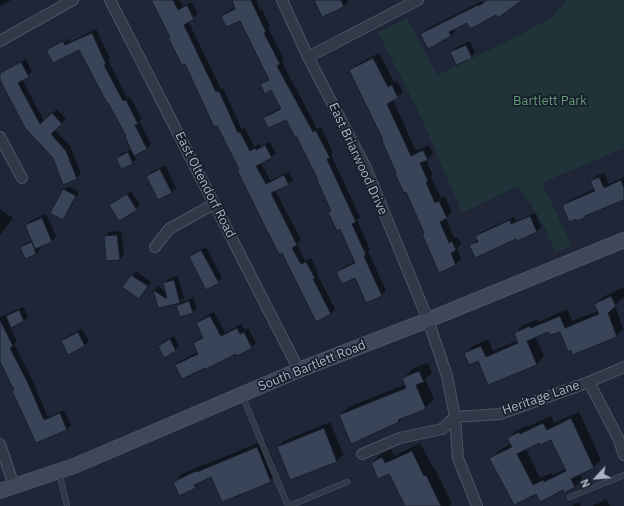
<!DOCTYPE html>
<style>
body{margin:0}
#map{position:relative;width:624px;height:506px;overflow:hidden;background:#1e2637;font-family:"IBM Plex Sans",sans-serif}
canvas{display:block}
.north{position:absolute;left:576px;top:458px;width:40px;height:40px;-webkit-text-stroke:3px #171e2b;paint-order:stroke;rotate:244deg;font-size:11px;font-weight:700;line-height:16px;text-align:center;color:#abb3c5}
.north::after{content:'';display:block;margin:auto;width:14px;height:18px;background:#abb3c5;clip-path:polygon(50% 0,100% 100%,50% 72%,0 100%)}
</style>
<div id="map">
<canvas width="624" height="506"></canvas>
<div class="north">N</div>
</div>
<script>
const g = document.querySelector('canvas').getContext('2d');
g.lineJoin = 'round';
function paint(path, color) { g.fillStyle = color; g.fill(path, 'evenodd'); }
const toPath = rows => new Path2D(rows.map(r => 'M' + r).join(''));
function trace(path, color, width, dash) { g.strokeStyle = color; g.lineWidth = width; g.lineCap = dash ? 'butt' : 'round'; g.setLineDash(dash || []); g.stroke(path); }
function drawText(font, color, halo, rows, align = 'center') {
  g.font = font + ' "IBM Plex Sans",sans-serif'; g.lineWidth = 3.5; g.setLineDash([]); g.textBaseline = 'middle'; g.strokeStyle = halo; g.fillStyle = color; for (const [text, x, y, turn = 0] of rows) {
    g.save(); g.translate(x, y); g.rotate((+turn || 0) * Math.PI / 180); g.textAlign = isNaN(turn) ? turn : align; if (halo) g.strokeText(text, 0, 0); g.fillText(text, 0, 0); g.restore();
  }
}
const green = toPath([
 [567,0,624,0,624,148,542,183,572,246,555,252,545,228,537,214,518,186,462,213,420,115,378,32,407,18,437,75,516,37,552,17]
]);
const shadow = toPath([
 [0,0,11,0,0,6],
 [153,0,180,0,183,6,192,2,198,14,188,21,221,89,223,88,242,130,245,128,254,147,259,144,261,147,270,142,276,153,271,157,261,163,270,180,289,172,293,180,288,184,275,190,301,240,297,244,305,261,311,258,318,273,317,274,335,309,331,314,240,168],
 [233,0,256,0,260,10,262,9,270,27,268,28,284,59,282,62,317,129,321,127,333,153,331,155,360,217,357,220,370,250,368,251,386,291,382,295,356,276,338,272,342,268,355,261,332,211,319,180,287,119,264,118,269,114,281,108,272,89,261,85,269,78,241,19,222,16,226,12,236,7],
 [316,0,347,0,348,2,344,6],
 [487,0,521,0,496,14,468,22,454,29,455,32,451,36,421,34,425,30,482,1,483,3],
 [96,29,110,59,108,60,127,98,130,97,142,119,139,121,151,144,147,148,134,155,136,159,132,163,117,158,121,154,132,149,127,136,80,49,47,50,51,46,51,48,68,40,67,38,51,46,68,38,70,42],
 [470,41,475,52,471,57,451,52,455,48],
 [379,53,394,82,397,81,403,92,393,100,416,151,429,145,433,154,426,160,433,175,431,177,441,198,445,196,452,212,446,218,454,238,458,237,461,244,457,248,461,259,456,264,439,271,425,233,397,173,384,140,351,70,356,65],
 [26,59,32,72,22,79,44,121,57,109,66,119,55,130,70,146,81,174,76,178,54,158,0,77,0,73,3,71],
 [165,165,176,188,172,192,159,199,147,176,151,172],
 [604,173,609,184,624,177,624,199,588,214,585,217,563,206,568,201,595,189,591,181,596,176],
 [68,186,79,192,67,214,63,218,64,190],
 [131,191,140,205,136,209,110,205,115,201],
 [0,209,13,218,1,234,0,234],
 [535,213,541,227,537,231,518,239,517,238,471,246,478,240,476,236,481,232,514,217,516,221],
 [46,214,56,236,52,241,39,246,40,249,36,254,25,258,21,247,26,243,33,240,26,225,30,221],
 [121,231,124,254,120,259,105,237,109,232],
 [206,247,222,278,218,282,190,257,194,253],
 [136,271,151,282,139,298,131,276],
 [178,276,184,298,179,302,158,307,154,290,158,286,166,292,164,283,168,279],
 [624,287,624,297,615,305,623,329,616,336,571,349,561,331,549,330,535,336,544,356,537,364,489,384,478,360,465,353,473,346,488,339,493,351,518,340,515,333,522,326,538,319,539,322,567,309,572,321,598,311,596,304,603,297],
 [193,298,197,308,192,312,177,306,182,302],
 [23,307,28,316,24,321,10,327,17,341,14,344,31,377,48,417,64,410,71,425,67,429,37,442,13,391,15,389,0,356,0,317],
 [214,312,225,333,241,324,245,330,248,328,256,343,251,347,236,352,176,365,180,361,198,352,194,344,204,337,197,323,201,319],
 [82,329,89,341,84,345,62,342,66,337],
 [174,336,179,346,175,350,159,346,163,342],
 [428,363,432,373,425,379,434,399,425,408,404,416,399,422,340,415,349,407,406,384,404,378,412,369],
 [579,412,601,460,594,467,580,474,582,479,575,487,537,493,491,458,498,451,511,444,508,438,516,431,527,425,527,427,551,416,554,423],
 [551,439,566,469,552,475,551,473,540,478,526,449,540,442],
 [330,422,343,454,337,461,291,479,278,447,284,441],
 [265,440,278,473,270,481,212,476,202,480,195,487,174,482,182,474,204,464,205,465],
 [420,443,433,468,434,467,452,504,450,506,406,506,390,472,372,463,381,454,391,449,394,456],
 [606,499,610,506,593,506],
 [579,502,581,506,572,506]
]);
const building = toPath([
 [151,0,173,0,178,10,187,5,194,19,184,25,216,92,219,91,238,133,240,132,250,151,255,148,256,150,265,145,272,158,256,166,266,184,284,175,289,185,271,193,297,245,292,248,301,264,306,262,315,278,313,279,331,314,316,322,282,253,279,254,266,229,237,170,239,169,217,126,214,127,185,64,182,65,168,38,170,37,151,0],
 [232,0,251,0,266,32,264,33,280,64,277,66,313,132,316,131,330,158,327,159,356,222,352,224,366,255,364,256,382,296,366,303,355,278,342,284,336,272,355,263,340,229,337,231,328,212,331,211,317,180,318,180,296,136,295,137,286,120,268,128,263,118,281,109,271,90,265,94,260,84,269,80,240,21,226,27,221,16,235,9,232,0],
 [314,0,341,0,344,7,322,17,314,0],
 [487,0,522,0,498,18,496,15,470,29,467,23,449,32,451,36,428,49,420,34,478,5,479,6,487,0],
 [92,33,106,64,104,65,123,101,126,100,138,124,135,125,147,149,134,156,125,137,126,136,108,103,107,103,79,50,53,63,46,50,63,41,65,45,92,33],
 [466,45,472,58,456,65,450,52,466,45],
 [373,58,388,87,392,85,398,98,387,104,411,156,423,150,428,160,420,163,428,181,426,182,435,203,439,201,447,218,440,222,449,243,452,241,456,250,451,253,456,265,439,273,422,234,424,233,406,192,404,193,395,174,396,173,382,141,383,140,349,70,373,58],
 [21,62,29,77,18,83,40,124,52,113,62,124,51,134,66,151,77,179,63,185,53,158,25,128,0,80,0,73,21,62],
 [128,152,133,164,121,169,116,158,128,152],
 [160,169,172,193,158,200,146,176,160,169],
 [599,177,604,188,621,180,624,188,624,200,585,216,586,217,577,221,576,219,569,222,562,205,595,191,590,181,599,177],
 [63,189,76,196,63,220,50,213,63,189],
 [127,194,137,210,119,221,109,205,127,194],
 [530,216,537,232,517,241,516,239,475,258,469,245,478,242,475,236,510,220,511,224,530,216],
 [42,218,52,242,35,249,25,225,42,218],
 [117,235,120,260,106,261,104,236,117,235],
 [32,242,36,254,25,259,20,247,32,242],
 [201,250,219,283,206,290,189,257,201,250],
 [131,275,148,286,139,299,122,287,131,275],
 [174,280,180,303,158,308,153,290,167,299,163,283,174,280],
 [611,296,616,306,608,313,617,337,572,355,571,350,568,352,560,332,550,335,548,332,527,341,537,365,488,385,478,361,469,365,464,353,481,346,486,357,518,343,514,333,530,326,531,328,560,316,565,328,599,314,594,304,611,296],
 [189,301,193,313,180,317,176,306,189,301],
 [19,310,24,321,11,328,6,316,19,310],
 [210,316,221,336,237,328,240,334,244,332,252,348,237,356,236,354,206,369,205,368,182,379,175,365,198,354,193,343,203,338,196,323,210,316],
 [0,320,13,346,10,348,27,381,44,420,60,413,67,430,36,443,12,391,14,390,0,362,0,320],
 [78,332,85,346,68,355,61,341,78,332],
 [170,339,176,351,164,358,158,346,170,339],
 [419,371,424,382,416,385,426,409,398,420,399,422,351,444,339,415,406,388,402,378,419,371],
 [571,418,594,468,571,479,575,487,564,493,563,490,540,502,536,494,514,505,489,458,512,447,507,438,519,432,520,434,543,423,547,430,571,418],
 [551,440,566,471,544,482,543,480,533,485,517,454,539,443,540,445,551,440],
 [324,428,337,462,290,480,277,447,324,428],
 [257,447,271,482,222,502,211,477,194,485,196,488,179,496,173,482,196,471,197,472,257,447],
 [412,451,424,476,426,475,441,506,405,506,389,474,378,479,371,463,382,457,385,463,412,451]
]);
const lane = toPath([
 [242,395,288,506],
 [59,472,67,506],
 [570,497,624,475],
 [289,506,347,482]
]);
const street = toPath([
 [110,0,299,370],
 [282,0,308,57,366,168,428,320,447,376,455,417,458,458,477,506],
 [0,41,73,0],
 [308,57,418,0],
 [0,137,22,178],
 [155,247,169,229,214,204],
 [589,382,618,438,624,455],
 [0,444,14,486],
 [362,454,400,438,442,429,455,417,500,414,589,382,624,367]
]);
const secondary = toPath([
 [0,491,74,466,299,370,428,320,624,240]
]);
const parkNames = [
 ["Bartlett Park",550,101]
];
const streetNames = [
 ["East Briarwood Drive",358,159,65],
 ["East Oltendorf Road",205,185,63],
 ["South Bartlett Road",312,366,-22],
 ["Heritage Lane",541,398,-19]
];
paint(green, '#203338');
paint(shadow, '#0007');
paint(building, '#394458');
trace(building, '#19202d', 1);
trace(lane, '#4c5363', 6);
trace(street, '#4c5363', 12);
trace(secondary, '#4c5363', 16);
trace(lane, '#313847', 5);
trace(street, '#313847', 10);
trace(secondary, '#3f475a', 14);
drawText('13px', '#619672', '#171e2b', parkNames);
drawText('13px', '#abb3c5', '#171e2b', streetNames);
</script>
